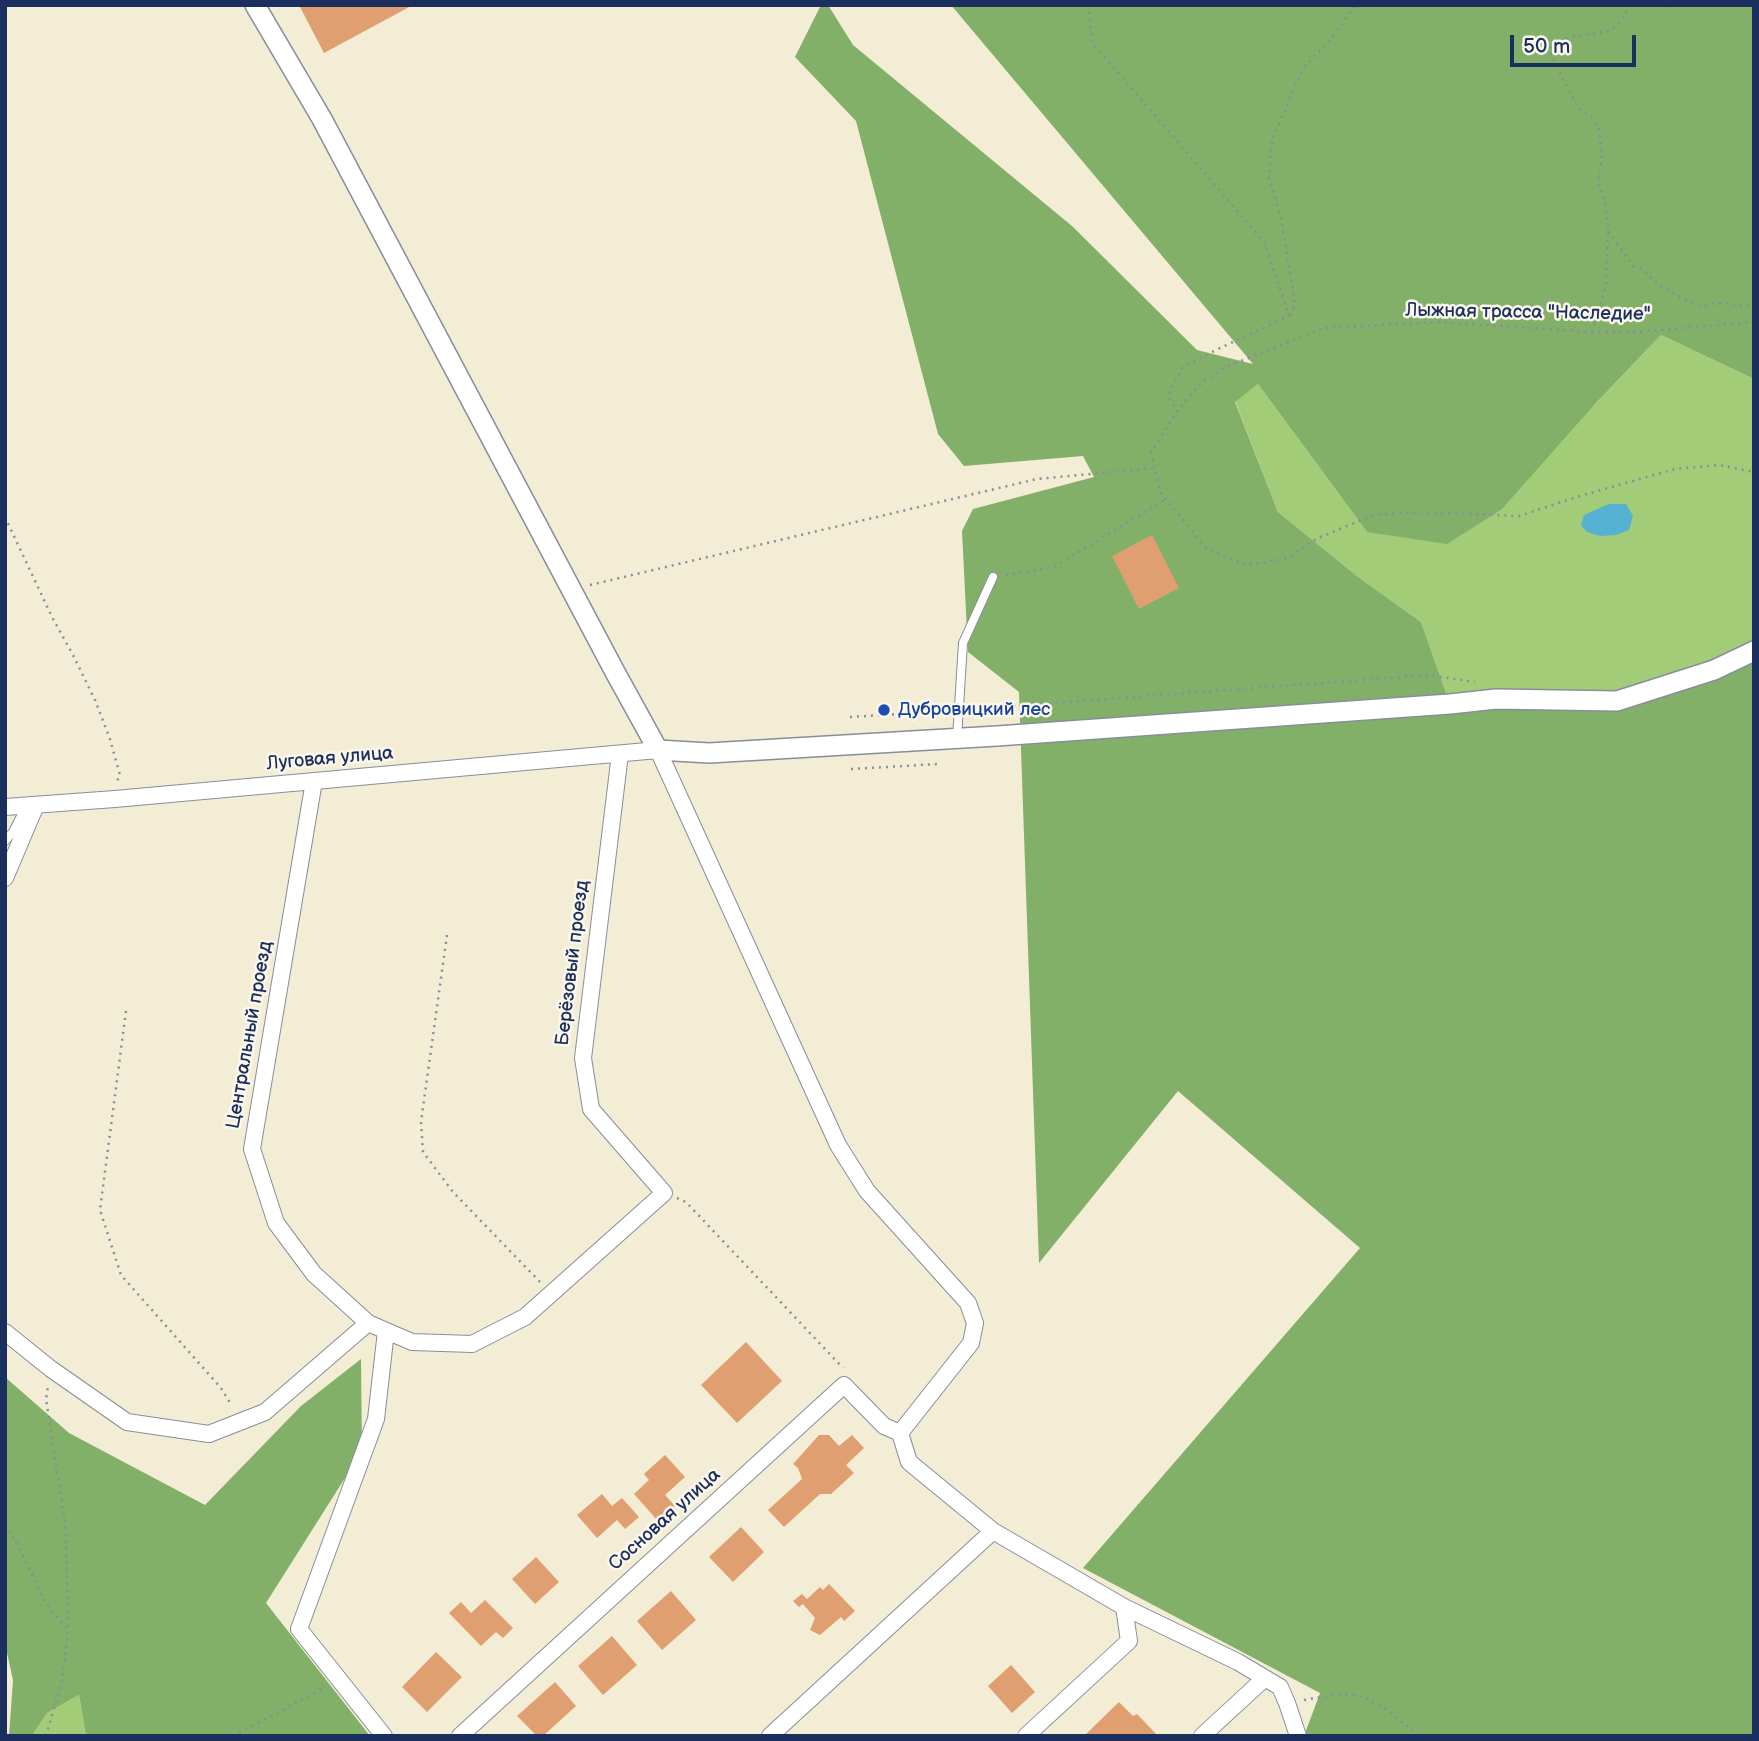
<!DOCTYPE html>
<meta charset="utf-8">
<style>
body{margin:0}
#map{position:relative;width:1759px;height:1741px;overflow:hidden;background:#f3edd6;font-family:"Balsamiq Sans",sans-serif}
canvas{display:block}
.frame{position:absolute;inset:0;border:7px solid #1b2f5e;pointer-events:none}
.scale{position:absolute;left:1510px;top:35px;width:126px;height:32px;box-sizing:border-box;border:4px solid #1b2f5e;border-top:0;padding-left:9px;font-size:21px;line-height:24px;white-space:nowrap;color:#1b2f5e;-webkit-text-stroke:5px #fbf7ec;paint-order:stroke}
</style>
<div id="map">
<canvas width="1759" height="1741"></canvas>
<div class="frame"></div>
<div class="scale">50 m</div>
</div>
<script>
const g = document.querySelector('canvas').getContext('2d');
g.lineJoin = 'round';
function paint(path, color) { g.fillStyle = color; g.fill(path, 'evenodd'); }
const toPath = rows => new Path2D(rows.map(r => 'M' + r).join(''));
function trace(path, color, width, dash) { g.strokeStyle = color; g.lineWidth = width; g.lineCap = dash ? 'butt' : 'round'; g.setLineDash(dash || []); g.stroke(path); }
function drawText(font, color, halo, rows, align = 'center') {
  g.font = font + ' "Balsamiq Sans",sans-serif'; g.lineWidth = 5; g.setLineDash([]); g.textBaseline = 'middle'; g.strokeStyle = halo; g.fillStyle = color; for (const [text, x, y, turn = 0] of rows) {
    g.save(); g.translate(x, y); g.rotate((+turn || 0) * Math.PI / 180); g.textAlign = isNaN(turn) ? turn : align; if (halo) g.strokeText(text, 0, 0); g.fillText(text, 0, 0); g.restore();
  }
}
const green = toPath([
 [1661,335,1754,379,1754,651,1617,701,1450,704,1421,622,1357,576,1278,512,1235,401,1258,384,1367,532,1594,405],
 [79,1695,86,1736,32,1736,47,1713]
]);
const forest = toPath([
 [821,5,828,5,853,45,1072,226,1197,350,1253,364,951,5,1754,5,1754,379,1661,335,1594,405,1502,509,1447,544,1367,532,1258,384,1235,402,1278,512,1357,576,1421,622,1450,704,1617,701,1754,651,1754,1736,1304,1736,1320,1693,1083,1568,1360,1248,1178,1091,1039,1263,1019,692,968,652,962,531,973,509,1094,477,1083,456,964,466,938,434,856,121,795,57],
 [361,1359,362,1451,266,1603,370,1736,86,1736,79,1695,47,1713,32,1736,9,1736,13,1680,5,1644,5,1377,69,1433,205,1505,301,1406]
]);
const water = toPath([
 [1609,504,1626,504,1633,516,1629,530,1616,535,1600,536,1587,532,1581,525,1584,515]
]);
const building = toPath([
 [299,5,413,5,324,53],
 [1152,535,1179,588,1139,609,1112,556],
 [746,1342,782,1381,737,1423,701,1385],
 [819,1435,829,1435,839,1446,852,1435,864,1448,846,1465,854,1473,831,1494,820,1494,784,1527,768,1510,802,1479,798,1468,793,1464],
 [665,1455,685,1477,665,1495,675,1506,658,1521,634,1494,649,1480,644,1474],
 [602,1494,612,1506,622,1498,639,1517,625,1529,617,1520,597,1538,577,1515],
 [741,1527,764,1552,733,1582,709,1557],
 [536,1557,559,1582,535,1604,512,1579],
 [829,1584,855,1611,844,1621,841,1617,820,1635,810,1630,815,1618,803,1604,799,1607,793,1601,802,1594,807,1599,820,1587,823,1590],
 [671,1591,696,1620,662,1650,637,1621],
 [485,1600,513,1628,503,1638,496,1632,481,1646,449,1613,461,1602,471,1613],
 [612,1636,637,1665,603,1695,578,1666],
 [436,1652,462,1677,427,1712,402,1687],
 [1011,1665,1035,1692,1012,1713,988,1686],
 [555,1682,576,1706,543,1736,537,1736,517,1716],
 [1119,1702,1133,1716,1137,1714,1158,1736,1084,1736]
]);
const path = toPath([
 [1088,5,1092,42,1264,242,1289,316,1218,349,1183,367,1168,395,1176,410],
 [1631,5,1625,13,1623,19,1610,31,1567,38,1550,44,1549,51,1577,106,1592,118,1599,128,1602,157,1598,181,1605,204,1609,232,1633,266,1641,268,1660,286,1682,298,1701,305,1722,303,1754,307],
 [1658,5,1664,7,1668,5],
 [1290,315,1295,304,1281,218,1269,177,1272,140,1303,68,1329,41,1356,5],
 [1754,322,1636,332,1592,332,1438,322,1324,328,1228,366,1203,381,1177,411,1151,453,1161,493,1207,549,1246,565,1286,559,1318,538,1374,515,1425,512,1519,516,1580,496,1675,469,1719,465,1754,472],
 [1592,331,1606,286,1608,231],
 [5,517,52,617,73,655,95,700,110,739,120,775,116,783],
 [1006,575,1054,567,1166,499],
 [590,585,1037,479,1155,468],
 [972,709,1429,675,1475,682],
 [850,717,948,711],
 [851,769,938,764],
 [447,935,421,1122,423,1152,453,1192,541,1283],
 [126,1011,100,1210,121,1275,221,1388,232,1406],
 [677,1198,686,1202,843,1368],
 [5,1526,8,1527,34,1578,42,1598,68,1630],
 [1304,1700,1334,1695,1358,1695,1382,1706,1420,1736],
 [46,1736,62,1681,68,1630,66,1529,46,1399,48,1386],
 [233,1736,324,1688]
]);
const service = toPath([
 [957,738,963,643,993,577],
 [5,841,13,832,26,806]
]);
const minor = toPath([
 [314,781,252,1149,276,1223,314,1274,368,1323,412,1342,472,1344,525,1317,664,1193,591,1109,583,1058,620,754],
 [5,807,115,799,658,750,838,1145,867,1191,968,1303,975,1323,971,1343,900,1433,909,1462,993,1531,1124,1607,1238,1662,1280,1687,1287,1703,1298,1736],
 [5,878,36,805],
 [5,1332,51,1369,127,1422,209,1434,265,1412,368,1323],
 [384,1736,299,1629,376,1419,386,1331],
 [460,1736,844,1385,884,1426,900,1433],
 [770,1736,993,1531],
 [1026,1736,1129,1641,1124,1607],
 [1202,1736,1265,1678]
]);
const tertiary = toPath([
 [255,5,322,119,615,672,658,750,709,753,997,736,1450,704,1496,699,1617,701,1714,670,1754,651]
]);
const markers = [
 [884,710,7,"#1a4fb4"]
];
const streetNames = [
 ["Лыжная трасса \"Наследие\"",1528,313,1],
 ["Луговая улица",330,759,-5],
 ["Берёзовый проезд",573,963,-83],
 ["Центральный проезд",250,1035,-80],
 ["Сосновая улица",665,1520,-42]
];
const transitNames = [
 ["Дубровицкий лес",898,710]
];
paint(green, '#a3cc78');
paint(forest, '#82b068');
paint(water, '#55b2d3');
paint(building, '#e09f70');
trace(service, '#878e9a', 10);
trace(minor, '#878e9a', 18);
trace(tertiary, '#878e9a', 22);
trace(path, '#878e9a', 2.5, [2, 5]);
trace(service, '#fff', 8);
trace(minor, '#fff', 16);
trace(tertiary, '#fff', 19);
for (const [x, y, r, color] of markers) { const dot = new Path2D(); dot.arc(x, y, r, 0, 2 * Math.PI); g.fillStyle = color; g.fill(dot); trace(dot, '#fbf7ec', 2.5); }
drawText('19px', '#1b2f5e', '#fbf7ec', streetNames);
drawText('19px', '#164399', '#fbf7ec', transitNames, 'left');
</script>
